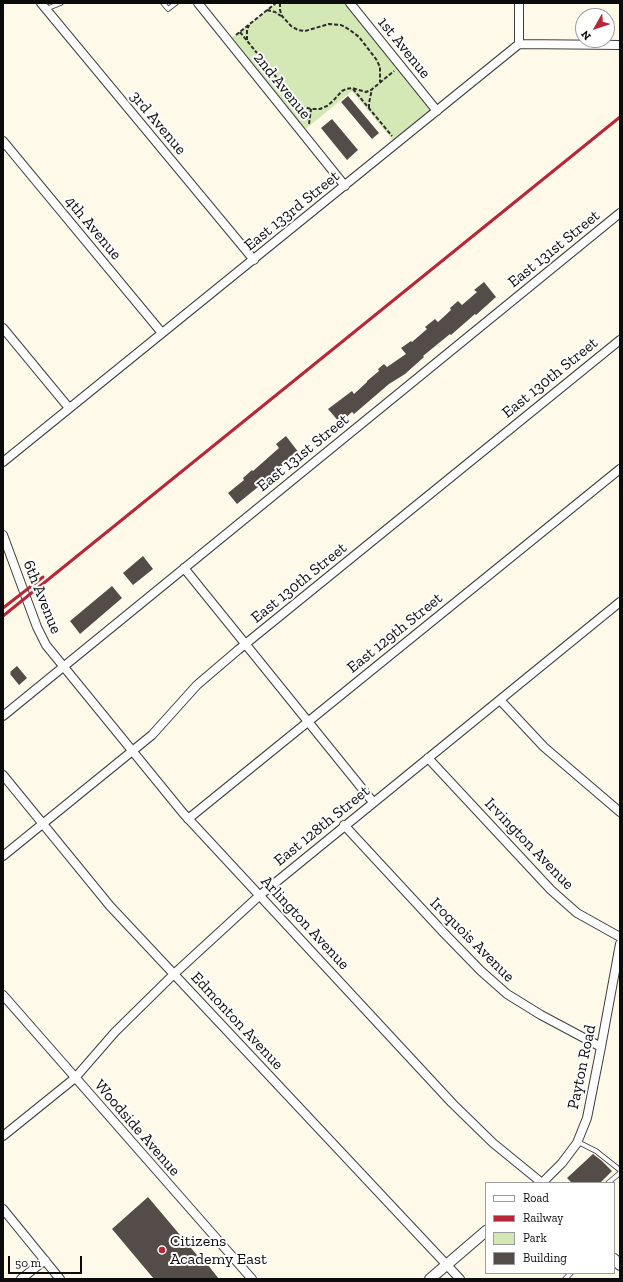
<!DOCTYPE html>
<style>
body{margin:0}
#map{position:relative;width:623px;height:1282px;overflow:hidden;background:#fff9ea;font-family:"Zilla Slab",serif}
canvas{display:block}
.frame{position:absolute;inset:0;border:4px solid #0b0b0b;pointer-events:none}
.legend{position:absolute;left:485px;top:1182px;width:130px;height:92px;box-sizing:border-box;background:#fff;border:1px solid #9d9d9d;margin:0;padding:5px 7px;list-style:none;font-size:12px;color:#0b0b0b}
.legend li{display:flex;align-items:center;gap:8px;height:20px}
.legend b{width:20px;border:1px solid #9d9d9d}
.north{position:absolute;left:575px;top:8px;width:40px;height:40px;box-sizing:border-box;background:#fff;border:1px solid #9d9d9d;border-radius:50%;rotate:231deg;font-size:11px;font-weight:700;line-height:16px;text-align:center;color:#0b0b0b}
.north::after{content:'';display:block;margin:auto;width:14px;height:18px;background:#b92637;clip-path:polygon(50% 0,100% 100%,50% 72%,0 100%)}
.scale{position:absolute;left:8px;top:1256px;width:74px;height:18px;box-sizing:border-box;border:2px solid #0b0b0b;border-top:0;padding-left:5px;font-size:12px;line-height:14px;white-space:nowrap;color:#0b0b0b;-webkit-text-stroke:3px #fff;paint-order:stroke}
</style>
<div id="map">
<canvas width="623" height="1282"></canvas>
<div class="frame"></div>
<ul class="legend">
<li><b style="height:5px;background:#fff"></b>Road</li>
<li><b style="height:5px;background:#b92637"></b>Railway</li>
<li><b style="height:11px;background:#d3e8b5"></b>Park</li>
<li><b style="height:11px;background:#544c48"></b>Building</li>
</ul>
<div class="north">N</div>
<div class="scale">50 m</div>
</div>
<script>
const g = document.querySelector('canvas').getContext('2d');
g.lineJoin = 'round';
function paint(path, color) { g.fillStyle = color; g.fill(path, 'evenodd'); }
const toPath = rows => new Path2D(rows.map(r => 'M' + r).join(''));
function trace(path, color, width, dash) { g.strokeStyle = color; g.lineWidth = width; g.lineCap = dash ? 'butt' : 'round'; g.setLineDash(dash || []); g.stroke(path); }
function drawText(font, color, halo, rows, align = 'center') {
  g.font = font + ' "Zilla Slab",serif'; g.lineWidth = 4; g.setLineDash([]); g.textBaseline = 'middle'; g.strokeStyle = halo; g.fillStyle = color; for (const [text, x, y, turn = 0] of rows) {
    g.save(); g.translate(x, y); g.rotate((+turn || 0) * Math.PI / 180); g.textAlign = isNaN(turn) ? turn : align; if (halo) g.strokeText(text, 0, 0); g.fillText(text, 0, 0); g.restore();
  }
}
const green = toPath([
 [276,3,350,3,437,111,396,144,352,91,302,132,228,41]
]);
const building = toPath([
 [348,96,379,133,372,139,341,102],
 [332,119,358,150,347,160,321,128],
 [484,282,496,297,476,315,475,314,451,335,450,334,423,356,424,357,405,374,389,384,354,414,352,412,340,423,328,409,352,391,354,394,367,382,367,381,379,371,378,369,384,364,387,367,406,354,401,348,411,341,412,342,427,329,425,327,435,319,438,322,451,310,450,308,458,301,462,305,477,292,474,290],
 [286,436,299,453,262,482,263,483,237,504,228,493,244,480,243,478,252,470,253,471,279,448,276,444],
 [143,556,153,569,133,585,123,573],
 [112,586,122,598,80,634,70,621],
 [17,666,27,678,19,685,10,674,11,673,10,672],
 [593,1154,602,1161,612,1171,600,1183,572,1183,567,1178],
 [148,1197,202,1261,204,1260,219,1279,154,1279,112,1229]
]);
const path = toPath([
 [280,3,280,10,282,16,291,26,298,30,305,31,329,24,341,25,350,30,359,37,376,59,380,67,380,82],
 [267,10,275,12,281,16],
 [240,32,298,104,304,107,311,109,320,109,327,106,333,101,342,91,346,89,352,88,366,92,371,90,394,71],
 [236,35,276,3],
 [247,40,247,30,249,25],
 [353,89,392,136],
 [369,108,369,103,372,89],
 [309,124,311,109]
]);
const service = toPath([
 [163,3,168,9,176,3],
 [46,9,61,3],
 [578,1142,596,1151,620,1170],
 [608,1183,620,1173],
 [565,1279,571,1273]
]);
const minor = toPath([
 [41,3,254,260],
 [198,3,345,186],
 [350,3,437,111],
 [519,3,519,44],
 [3,141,162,333],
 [3,328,69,408],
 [3,462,519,44,620,45],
 [3,535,37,627,46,645,183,813,452,1103,493,1143,542,1183,562,1163,577,1143,587,1118,601,1047,620,944],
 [184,568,373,802],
 [500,700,544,747,620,812],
 [3,716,620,213],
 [428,758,551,890,577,913,620,937],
 [3,775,110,906,460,1279],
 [188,819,620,469],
 [344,825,444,933,481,971,507,994,541,1015,601,1047],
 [3,856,152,735,197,685,238,650,620,340],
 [3,995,252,1279],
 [3,1136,75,1078,115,1032,174,974,259,896,620,602],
 [3,1209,60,1279],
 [21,1279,45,1260]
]);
const tertiary = toPath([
 [542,1183,543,1183],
 [614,1259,620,1265],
 [430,1279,486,1231]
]);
const rail = toPath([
 [3,608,43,577],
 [3,616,620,117]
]);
const markers = [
 [162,1250,4,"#b92637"]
];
const streetNames = [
 ["1st Avenue",404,48,51],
 ["2nd Avenue",282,86,51],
 ["3rd Avenue",158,123,50],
 ["East 133rd Street",292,211,-39],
 ["4th Avenue",93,228,50],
 ["East 131st Street",554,249,-39],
 ["East 130th Street",550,378,-39],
 ["East 131st Street",303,453,-39],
 ["East 130th Street",299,583,-39],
 ["6th Avenue",42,597,68],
 ["East 129th Street",395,633,-39],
 ["East 128th Street",322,826,-39],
 ["Irvington Avenue",529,844,46],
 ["Arlington Avenue",305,923,47],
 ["Iroquois Avenue",472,940,45],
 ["Edmonton Avenue",237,1021,47],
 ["Payton Road",582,1067,-78],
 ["Woodside Avenue",137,1128,49]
];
const poiNames = [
 ["Citizens",170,1241],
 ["Academy East",170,1259]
];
paint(green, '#d3e8b5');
paint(building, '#544c48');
trace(service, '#3e3e3e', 5.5);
trace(minor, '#3e3e3e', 10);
trace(tertiary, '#3e3e3e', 12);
trace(path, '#2d2d2d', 2, [4, 2]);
trace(service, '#fff', 4);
trace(minor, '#fff', 8);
trace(tertiary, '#fff', 10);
trace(rail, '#b92637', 3);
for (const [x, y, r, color] of markers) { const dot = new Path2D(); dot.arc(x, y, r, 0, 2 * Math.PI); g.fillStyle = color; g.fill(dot); trace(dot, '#fff', 1.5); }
drawText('16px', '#0b0b0b', '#fff', streetNames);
drawText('16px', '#0b0b0b', '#fff', poiNames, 'left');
</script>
